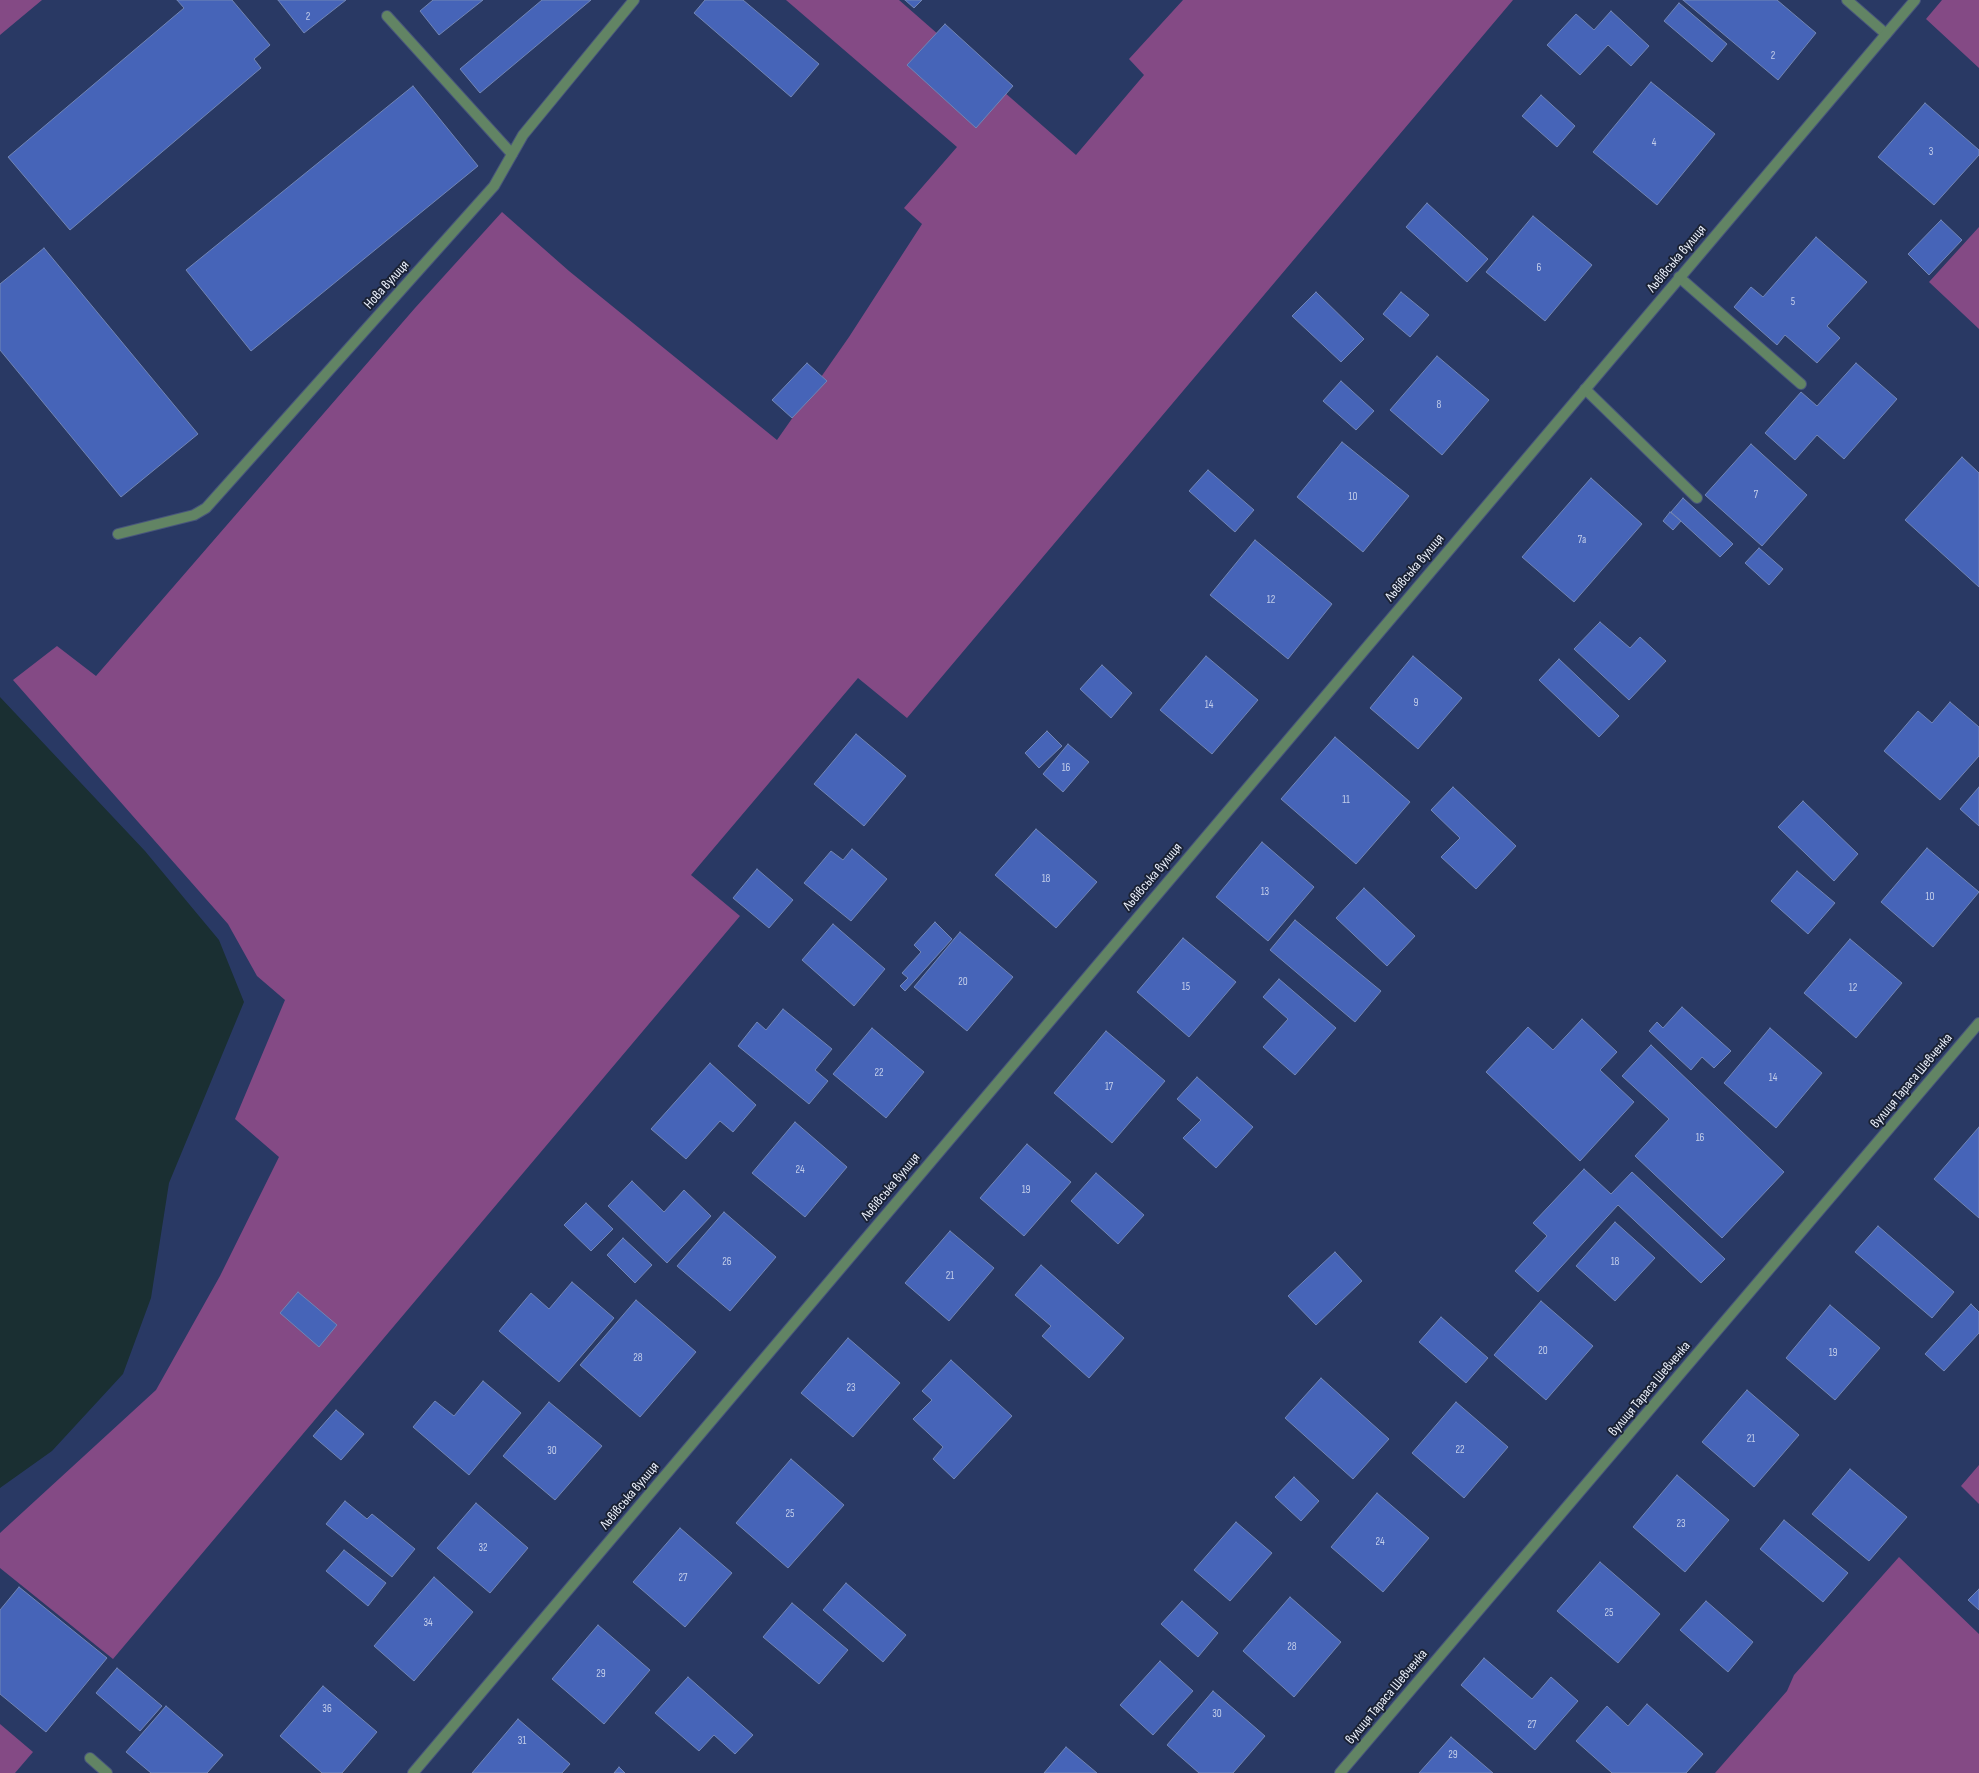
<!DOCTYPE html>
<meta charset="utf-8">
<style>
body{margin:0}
canvas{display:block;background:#293964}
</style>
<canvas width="1979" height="1773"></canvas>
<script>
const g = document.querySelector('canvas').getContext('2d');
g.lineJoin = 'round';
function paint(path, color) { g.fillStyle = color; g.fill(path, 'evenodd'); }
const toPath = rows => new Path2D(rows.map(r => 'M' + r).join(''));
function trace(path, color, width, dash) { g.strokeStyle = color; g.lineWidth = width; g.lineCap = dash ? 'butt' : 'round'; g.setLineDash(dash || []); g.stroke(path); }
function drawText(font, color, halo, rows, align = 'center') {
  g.font = font + ' "Sofia Sans Condensed",sans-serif'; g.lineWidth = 4; g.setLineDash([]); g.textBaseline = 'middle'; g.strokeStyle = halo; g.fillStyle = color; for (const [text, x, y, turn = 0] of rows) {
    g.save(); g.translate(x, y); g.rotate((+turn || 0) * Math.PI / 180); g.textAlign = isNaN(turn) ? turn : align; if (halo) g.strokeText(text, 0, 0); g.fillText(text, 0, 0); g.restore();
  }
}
const green = toPath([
 [0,0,42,0,0,35],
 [786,0,899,0,1076,155,1144,75,1129,59,1183,0,1513,0,907,718,858,678,691,875,740,916,113,1659,0,1568,0,1533,156,1390,220,1276,279,1157,235,1119,285,1000,257,976,228,924,13,680,57,646,96,676,415,308,502,212,569,271,777,440,849,337,922,224,904,208,957,147],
 [1942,0,1979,0,1979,68,1926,19],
 [1979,227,1979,329,1929,282],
 [1979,1465,1979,1504,1961,1486],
 [1899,1557,1979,1634,1979,1773,1715,1773,1787,1691,1794,1675],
 [0,1724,33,1752,15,1773,0,1773]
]);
const water = toPath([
 [0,697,145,851,219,940,244,1002,169,1183,151,1298,123,1374,52,1451,0,1488]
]);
const building = toPath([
 [177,0,232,0,270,45,254,59,261,68,70,230,8,157,184,8,177,0],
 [278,0,346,0,304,33,278,0],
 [433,0,483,0,439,35,420,11,433,0],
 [542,0,591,0,480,93,460,69,542,0],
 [705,0,743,0,819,64,791,97,694,13,705,0],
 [905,0,922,0,914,8,905,0],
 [1683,0,1777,0,1816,33,1778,80,1683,0],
 [1679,3,1727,44,1712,62,1664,21,1679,3],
 [1611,11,1649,46,1631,66,1608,45,1580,75,1547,45,1576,14,1594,30,1611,11],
 [945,24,1013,86,976,128,907,65,945,24],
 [1651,82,1715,134,1657,205,1593,152,1651,82],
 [413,86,478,166,251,351,186,270,413,86],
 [1541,95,1575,126,1557,147,1522,116,1541,95],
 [1925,103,1979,150,1979,155,1934,205,1878,157,1925,103],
 [1427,203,1488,259,1467,282,1406,227,1427,203],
 [1533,216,1592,265,1545,321,1486,272,1533,216],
 [1941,220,1962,240,1929,275,1908,254,1941,220],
 [1816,237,1867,282,1827,326,1840,338,1817,363,1785,335,1777,345,1734,307,1751,287,1763,297,1816,237],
 [44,248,198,434,121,497,0,350,0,284,44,248],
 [1316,292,1364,339,1341,362,1292,316,1316,292],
 [1401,292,1429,315,1410,337,1383,314,1401,292],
 [1437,356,1489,400,1442,455,1390,410,1437,356],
 [807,363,827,381,792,418,772,400,807,363],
 [1856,363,1897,399,1844,459,1817,435,1795,460,1765,433,1801,392,1817,406,1856,363],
 [1341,381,1374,411,1356,430,1323,401,1341,381],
 [1342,442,1409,496,1363,552,1297,497,1342,442],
 [1751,444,1807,495,1762,546,1705,495,1751,444],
 [1962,457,1979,473,1979,587,1905,520,1962,457],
 [1208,470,1254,510,1235,532,1189,491,1208,470],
 [1591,478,1642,524,1574,602,1522,557,1591,478],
 [1683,498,1733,544,1720,557,1671,512,1683,498],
 [1670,512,1681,521,1673,530,1663,521,1670,512],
 [1255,540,1332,604,1288,659,1210,595,1255,540],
 [1759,548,1783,569,1769,585,1745,563,1759,548],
 [1600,622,1630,648,1640,637,1666,661,1629,700,1574,649,1600,622],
 [1206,656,1258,700,1212,754,1160,710,1206,656],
 [1413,656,1462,698,1418,749,1370,708,1413,656],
 [1559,659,1619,716,1599,737,1539,680,1559,659],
 [1102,665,1132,693,1111,718,1080,689,1102,665],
 [1950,702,1979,727,1979,756,1940,800,1884,751,1918,711,1932,723,1950,702],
 [1047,731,1062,746,1039,768,1025,753,1047,731],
 [856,734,906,776,864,826,814,784,856,734],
 [1335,737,1410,802,1356,864,1281,799,1335,737],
 [1068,744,1089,762,1063,792,1043,774,1068,744],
 [1453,787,1516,846,1476,889,1441,857,1460,838,1431,810,1453,787],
 [1979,787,1979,826,1960,809,1979,787],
 [1803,801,1858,854,1834,881,1778,827,1803,801],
 [1036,829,1097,882,1056,928,995,875,1036,829],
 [1262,842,1314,887,1268,941,1216,897,1262,842],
 [1927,848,1979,892,1933,947,1881,902,1927,848],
 [852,849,887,879,851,921,804,883,831,851,843,860,852,849],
 [757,869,793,900,769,928,733,898,757,869],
 [1797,871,1835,903,1808,934,1771,901,1797,871],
 [1364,888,1415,936,1387,966,1336,918,1364,888],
 [1295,920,1381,991,1355,1022,1270,950,1295,920],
 [935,922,952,939,905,991,900,986,908,978,902,973,921,952,914,945,935,922],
 [833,924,885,969,854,1006,802,960,833,924],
 [960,932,1013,977,967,1031,914,987,960,932],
 [1183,938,1236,982,1189,1037,1137,992,1183,938],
 [1850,939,1902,983,1856,1038,1804,993,1850,939],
 [1279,979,1336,1028,1295,1075,1263,1047,1288,1019,1263,997,1279,979],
 [1682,1007,1731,1051,1714,1068,1702,1057,1691,1070,1649,1031,1657,1022,1663,1028,1682,1007],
 [783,1009,832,1049,815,1070,828,1081,809,1104,738,1046,757,1022,766,1030,783,1009],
 [1582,1019,1617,1052,1600,1070,1634,1102,1580,1161,1486,1072,1528,1027,1553,1050,1582,1019],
 [872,1028,924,1072,886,1118,833,1074,872,1028],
 [1770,1028,1822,1073,1776,1128,1724,1083,1770,1028],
 [1106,1031,1165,1081,1112,1143,1054,1093,1106,1031],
 [1651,1045,1784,1172,1722,1238,1635,1156,1669,1119,1622,1076,1651,1045],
 [710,1063,756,1105,733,1132,720,1121,686,1159,651,1129,710,1063],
 [1197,1077,1253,1127,1216,1168,1183,1138,1201,1120,1177,1099,1197,1077],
 [795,1122,847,1167,805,1217,752,1173,795,1122],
 [1979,1127,1979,1218,1934,1179,1979,1127],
 [1027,1144,1071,1182,1024,1236,980,1198,1027,1144],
 [1584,1169,1611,1194,1632,1172,1725,1259,1701,1283,1618,1205,1538,1292,1515,1271,1547,1236,1533,1223,1584,1169],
 [1096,1173,1144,1215,1118,1244,1071,1201,1096,1173],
 [632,1181,664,1212,684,1190,711,1216,667,1263,608,1206,632,1181],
 [586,1203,613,1229,591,1251,564,1225,586,1203],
 [724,1212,776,1257,730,1311,677,1266,724,1212],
 [1615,1222,1655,1258,1615,1301,1576,1266,1615,1222],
 [1878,1226,1954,1292,1932,1318,1855,1252,1878,1226],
 [950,1231,994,1268,949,1321,905,1283,950,1231],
 [623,1238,652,1265,635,1283,607,1255,623,1238],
 [1335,1252,1362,1281,1316,1325,1288,1296,1335,1252],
 [1041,1265,1124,1338,1089,1378,1042,1336,1051,1326,1015,1295,1041,1265],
 [572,1282,614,1318,559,1382,499,1331,531,1293,549,1309,572,1282],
 [298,1292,337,1325,319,1347,280,1313,298,1292],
 [636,1300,696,1352,640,1417,580,1365,636,1300],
 [1541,1301,1593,1346,1546,1400,1494,1355,1541,1301],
 [1971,1304,1979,1312,1979,1333,1944,1371,1925,1354,1971,1304],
 [1830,1305,1880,1348,1835,1400,1786,1358,1830,1305],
 [1441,1317,1488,1358,1466,1383,1419,1342,1441,1317],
 [848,1338,900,1383,853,1437,801,1393,848,1338],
 [951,1360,1012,1416,954,1479,933,1459,943,1447,913,1419,932,1400,922,1391,951,1360],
 [1321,1378,1389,1439,1353,1479,1285,1418,1321,1378],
 [483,1381,521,1413,469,1475,413,1427,435,1401,454,1416,483,1381],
 [1747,1390,1799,1435,1754,1487,1702,1442,1747,1390],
 [549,1402,602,1446,555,1500,503,1456,549,1402],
 [1456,1402,1508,1447,1464,1498,1412,1453,1456,1402],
 [336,1410,364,1434,341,1460,313,1436,336,1410],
 [791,1459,844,1505,788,1568,736,1523,791,1459],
 [1850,1469,1907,1517,1869,1561,1812,1514,1850,1469],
 [1677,1475,1729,1520,1685,1572,1633,1527,1677,1475],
 [1294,1477,1319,1501,1301,1521,1275,1497,1294,1477],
 [1377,1493,1429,1538,1383,1592,1331,1547,1377,1493],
 [345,1501,367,1519,372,1514,415,1549,392,1577,326,1524,345,1501],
 [476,1503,528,1548,490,1593,437,1548,476,1503],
 [1784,1520,1848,1573,1823,1602,1760,1549,1784,1520],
 [1236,1522,1272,1553,1230,1601,1194,1570,1236,1522],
 [680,1528,732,1573,685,1627,633,1582,680,1528],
 [344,1550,386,1583,368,1606,326,1571,344,1550],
 [1600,1562,1660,1614,1618,1663,1557,1611,1600,1562],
 [434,1577,473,1612,414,1681,374,1646,434,1577],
 [846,1583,906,1635,883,1662,823,1610,846,1583],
 [19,1587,107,1658,46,1732,0,1694,0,1610,19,1587],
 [1979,1589,1979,1610,1968,1600,1979,1589],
 [1290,1597,1341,1642,1294,1697,1243,1651,1290,1597],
 [1182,1601,1218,1633,1198,1657,1161,1624,1182,1601],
 [1706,1601,1753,1642,1728,1672,1680,1630,1706,1601],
 [792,1603,848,1650,819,1684,763,1637,792,1603],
 [598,1625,650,1670,604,1724,552,1679,598,1625],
 [1484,1658,1532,1699,1551,1677,1578,1701,1535,1750,1461,1685,1484,1658],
 [1160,1661,1193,1691,1153,1735,1120,1705,1160,1661],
 [117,1668,162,1706,140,1731,96,1693,117,1668],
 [688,1677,753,1735,735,1754,714,1735,699,1751,655,1713,688,1677],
 [323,1686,377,1732,342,1773,322,1773,280,1736,323,1686],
 [1213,1691,1265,1736,1233,1773,1199,1773,1167,1745,1213,1691],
 [1647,1704,1703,1754,1686,1773,1612,1773,1576,1741,1607,1706,1628,1726,1647,1704],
 [166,1706,223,1755,207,1773,151,1773,126,1752,166,1706],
 [518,1719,570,1764,562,1773,472,1773,518,1719],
 [1451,1737,1493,1773,1419,1773,1451,1737],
 [1066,1747,1097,1773,1044,1773,1066,1747],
 [619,1767,625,1773,614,1773,619,1767]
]);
const service = toPath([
 [1847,0,1886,34],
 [387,16,512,154],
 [1679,277,1801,384],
 [1585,389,1697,498],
 [90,1758,107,1773]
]);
const minor = toPath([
 [118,534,194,515,206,508,494,186,523,135,634,0],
 [413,1773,1915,0],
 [1340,1773,1979,1023]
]);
const numberNames = [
 ["2",308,17],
 ["2",1773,56],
 ["4",1654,143],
 ["3",1931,152],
 ["6",1539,268],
 ["5",1793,302],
 ["8",1439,405],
 ["7",1756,495],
 ["10",1353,497],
 ["7а",1582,540],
 ["12",1271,600],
 ["9",1416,703],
 ["14",1209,705],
 ["16",1066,768],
 ["11",1346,800],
 ["18",1046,879],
 ["13",1265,892],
 ["10",1930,897],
 ["20",963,982],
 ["15",1186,987],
 ["12",1853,988],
 ["22",879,1073],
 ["14",1773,1078],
 ["17",1109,1087],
 ["16",1700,1138],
 ["24",800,1170],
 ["19",1026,1190],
 ["26",727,1262],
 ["18",1615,1262],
 ["21",950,1276],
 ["20",1543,1351],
 ["19",1833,1353],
 ["28",638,1358],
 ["23",851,1388],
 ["21",1751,1439],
 ["22",1460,1450],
 ["30",552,1451],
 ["25",790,1514],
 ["23",1681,1524],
 ["24",1380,1542],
 ["32",483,1548],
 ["27",683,1578],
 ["25",1609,1613],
 ["34",428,1623],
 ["28",1292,1647],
 ["29",601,1674],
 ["36",327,1709],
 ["30",1217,1714],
 ["27",1532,1725],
 ["31",522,1741],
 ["29",1453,1755]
];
const streetNames = [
 ["Львівська вулиця",1677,259,-50],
 ["Нова вулиця",387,285,-48],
 ["Львівська вулиця",1415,568,-50],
 ["Львівська вулиця",1153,877,-50],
 ["вулиця Тараса Шевченка",1912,1081,-50],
 ["Львівська вулиця",891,1187,-50],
 ["вулиця Тараса Шевченка",1650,1389,-50],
 ["Львівська вулиця",630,1496,-50],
 ["вулиця Тараса Шевченка",1387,1697,-50]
];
paint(green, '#844a85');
paint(water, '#1a2f32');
paint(building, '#4664b8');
trace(building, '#7185b5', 1);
trace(service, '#48567c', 12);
trace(minor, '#48567c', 12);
trace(service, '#628464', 10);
trace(minor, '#628464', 10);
drawText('11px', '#c2cdea', null, numberNames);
drawText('14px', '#ebf0fb', '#1a2235', streetNames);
</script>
